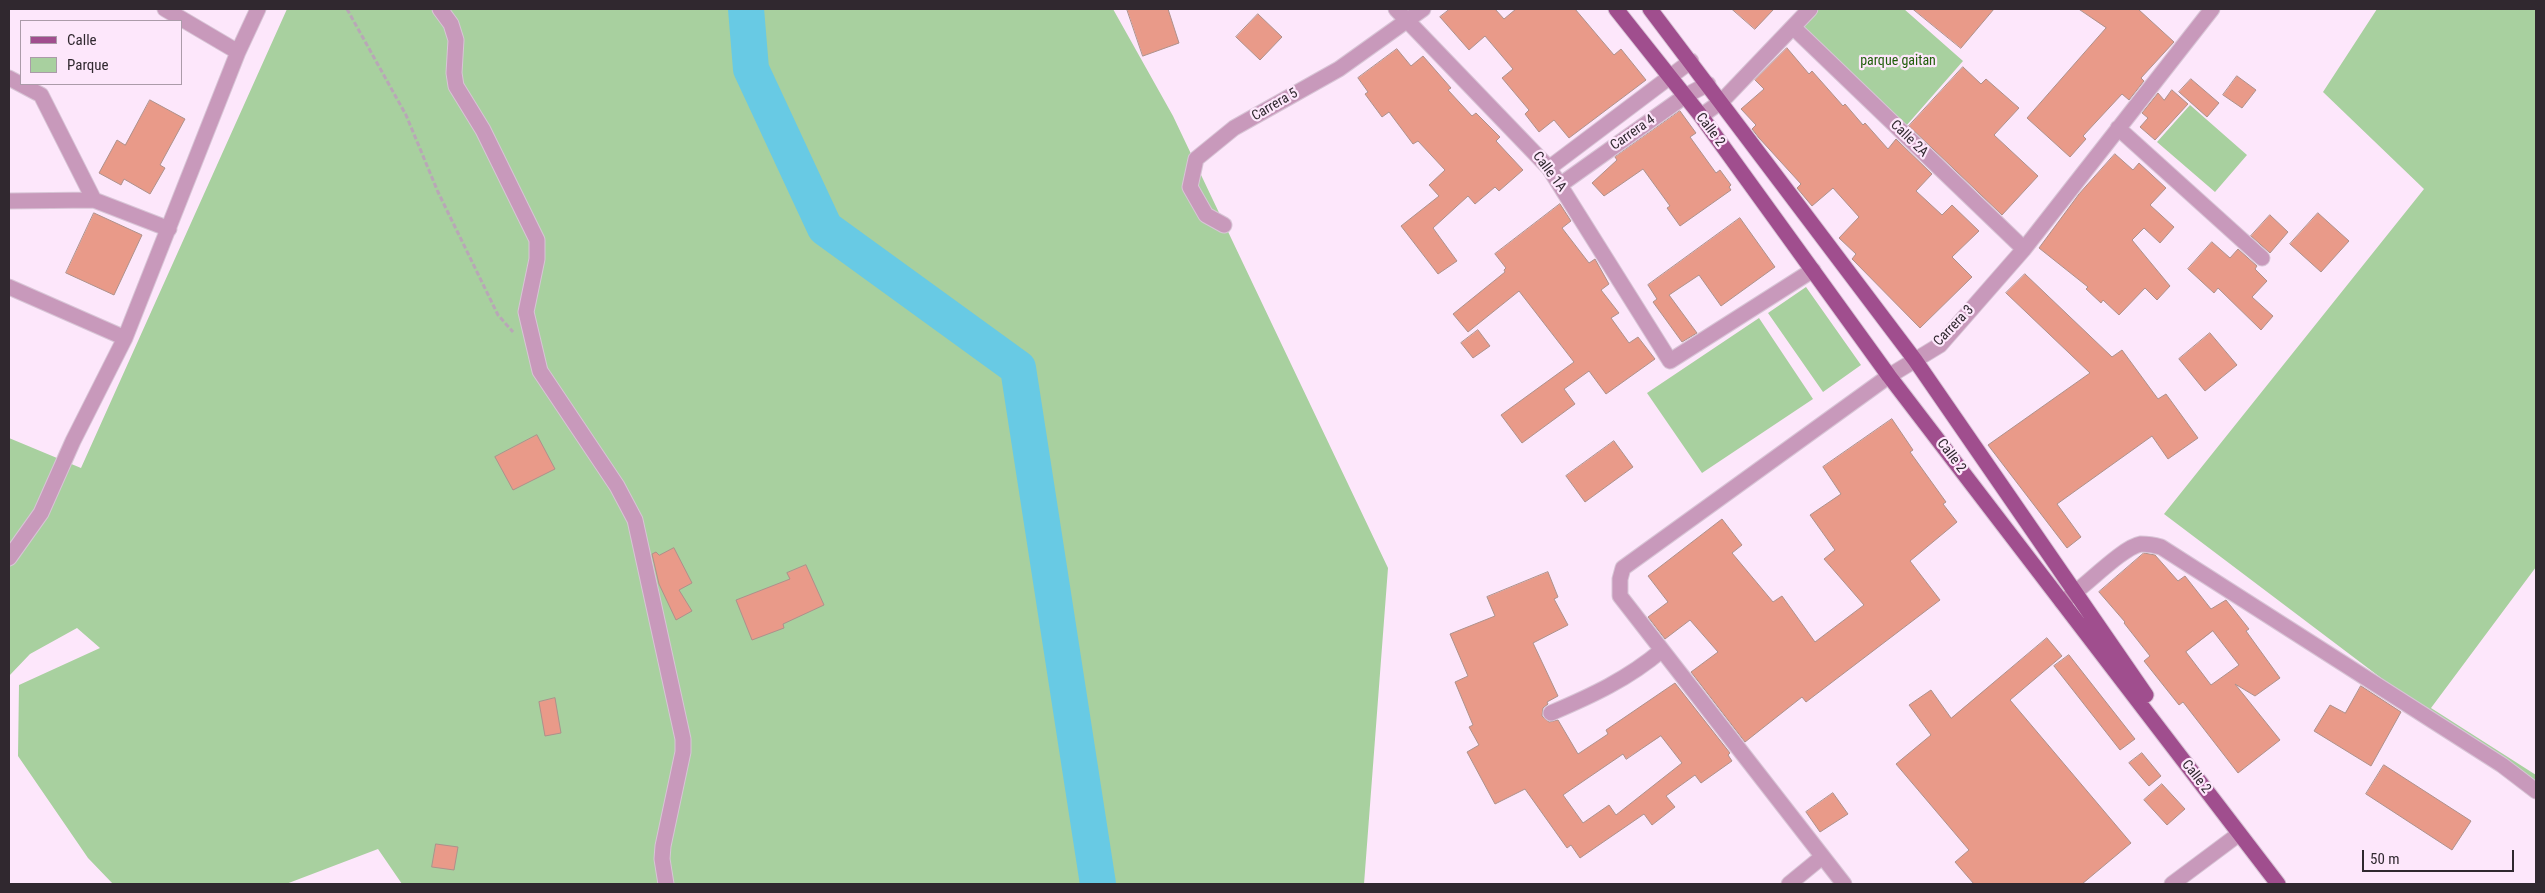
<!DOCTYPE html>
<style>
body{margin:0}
#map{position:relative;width:2545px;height:893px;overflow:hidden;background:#fde7fb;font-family:"Roboto Condensed",sans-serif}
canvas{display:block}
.frame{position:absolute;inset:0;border:10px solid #30282f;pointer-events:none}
.legend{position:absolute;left:20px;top:20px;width:162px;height:65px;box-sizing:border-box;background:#fde7fb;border:1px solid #ab9ba9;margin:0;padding:6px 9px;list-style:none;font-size:15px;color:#30282f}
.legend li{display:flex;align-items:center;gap:10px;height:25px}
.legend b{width:25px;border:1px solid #ab9ba9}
.scale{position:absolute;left:2362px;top:850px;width:152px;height:22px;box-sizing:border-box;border:2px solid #30282f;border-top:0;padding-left:6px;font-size:15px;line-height:18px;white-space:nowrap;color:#30282f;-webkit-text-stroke:4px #fde7fb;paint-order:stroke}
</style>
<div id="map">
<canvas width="2545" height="893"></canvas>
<div class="frame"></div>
<ul class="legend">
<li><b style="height:6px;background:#a04e8e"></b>Calle</li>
<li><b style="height:14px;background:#a8d09f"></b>Parque</li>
</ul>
<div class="scale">50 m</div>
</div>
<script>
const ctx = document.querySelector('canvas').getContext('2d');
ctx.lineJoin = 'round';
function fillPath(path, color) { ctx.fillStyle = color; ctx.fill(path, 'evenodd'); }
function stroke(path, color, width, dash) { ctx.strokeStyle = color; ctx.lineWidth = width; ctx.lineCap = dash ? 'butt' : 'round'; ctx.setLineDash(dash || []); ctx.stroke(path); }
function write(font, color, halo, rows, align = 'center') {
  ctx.font = font + ' "Roboto Condensed",sans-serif'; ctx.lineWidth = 4.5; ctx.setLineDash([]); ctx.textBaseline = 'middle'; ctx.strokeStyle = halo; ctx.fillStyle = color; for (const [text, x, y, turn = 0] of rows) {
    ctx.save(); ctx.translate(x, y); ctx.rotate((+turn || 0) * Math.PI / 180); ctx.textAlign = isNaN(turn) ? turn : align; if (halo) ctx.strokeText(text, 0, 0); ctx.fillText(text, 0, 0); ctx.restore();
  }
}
const green = new Path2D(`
 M287 9H1113L1173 116 1388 568 1364 884H402L378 849 286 884H113L88 858 18 756 19 685 100 648 77 628 30 654 9 676V438L81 468Z
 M1818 9H1904L1963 61 1906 126 1798 31Z
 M2377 9H2536V567L2431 708 2536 775V795L2164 514 2424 189 2323 92Z
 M2190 105 2247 155 2215 192 2157 142Z
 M1806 287 1861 365 1823 392 1768 313Z
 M1759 318 1813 399 1702 473 1647 393Z`);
const river = new Path2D(`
 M746 9 751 69 825 228 1018 368 1098 884`);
const building = new Path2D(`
 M1127 9H1168L1179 43 1143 56Z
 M1450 9H1495L1504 19 1516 9H1575L1614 55 1621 49 1646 80 1569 138 1554 120 1539 132 1525 114 1529 110 1502 78 1513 69 1485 36 1469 50 1440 17Z
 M1732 9H1774L1755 29Z
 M1913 9H1994L1961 48Z
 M2079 9H2138L2174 42 2141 78 2144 81 2129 100 2122 94 2083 136 2086 139 2070 157 2027 118 2106 28Z
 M1258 14 1282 37 1260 60 1236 37Z
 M1787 48 1809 74 1812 71 1843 106 1845 104 1863 125 1865 123 1888 149 1896 139 1932 174 1916 191 1942 215 1952 205 1979 231 1952 257 1972 277 1920 328 1852 259 1856 254 1839 238 1859 217 1833 188 1812 206 1797 188 1801 184 1759 138 1752 129 1756 125 1741 109 1764 89 1755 80Z
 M1397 49 1411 66 1423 56 1451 88 1448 90 1472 116 1476 113 1500 137 1496 141 1523 170 1499 191 1495 187 1475 204 1468 196 1433 228 1457 261 1438 274 1401 226 1439 196 1429 185 1445 170 1418 141 1413 144 1389 112 1382 117 1365 94 1368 92 1358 78Z
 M1963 67 1981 84 1986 79 2019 108 1994 135 2038 176 2002 215 1909 126Z
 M2237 76 2256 90 2242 108 2223 95Z
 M2191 79 2219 103 2207 117 2179 92Z
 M2172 90 2188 104 2155 140 2140 127 2148 118 2142 113 2158 93 2164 100Z
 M150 100 185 119 160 165 165 168 150 194 124 179 121 185 99 173 117 140 125 145Z
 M1680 111 1696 133 1690 137 1716 173 1720 170 1731 185 1729 187 1731 190 1680 226 1667 208 1670 206 1643 169 1604 196 1592 183 1617 160 1615 157Z
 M2115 154 2133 170 2139 163 2166 188 2150 205 2174 227 2160 243 2144 228 2132 240 2170 286 2157 300 2145 288 2119 315 2103 300 2101 303 2086 289 2088 287 2039 248 2079 194Z
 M1560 204 1571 221 1562 228 1589 263 1595 259 1609 284 1601 290 1619 313 1611 318 1629 343 1638 337 1655 359 1606 394 1589 371 1564 389 1575 404 1522 443 1501 415 1574 362 1519 291 1468 332 1453 314 1505 272 1504 270 1506 268 1495 254Z
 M94 213 142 235 114 295 66 273Z
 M2318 213 2349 241 2321 272 2290 244Z
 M2270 215 2288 232 2270 253 2251 236Z
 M1740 218 1775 267 1721 306 1699 275 1669 295 1697 333 1682 342 1653 302 1657 299 1648 285Z
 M2212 242 2230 258 2238 249 2257 266 2255 269 2267 281 2252 297 2273 316 2261 330 2218 288 2214 293 2188 269Z
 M2025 274 2112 357 2122 350 2158 399 2166 394 2198 438 2168 459 2152 436 2057 504 2081 537 2067 548 1988 445 2090 373 2006 293Z
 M1478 330 1490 346 1473 358 1461 343Z
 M2210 333 2237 365 2205 391 2179 359Z
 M1892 419 1913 450 1910 452 1946 502 1943 504 1957 522 1910 561 1940 600 1806 702 1802 697 1745 742 1691 672 1718 652 1690 620 1665 639 1648 617 1668 602 1648 576 1722 519 1742 545 1732 553 1773 602 1782 596 1815 642 1864 605 1824 559 1835 550 1810 515 1841 494 1823 467Z
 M537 435 555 469 513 490 495 457Z
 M1614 441 1633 467 1585 502 1566 476Z
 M674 548 692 583 679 590 692 611 676 620 659 584 652 554 656 552 659 555Z
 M2144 553 2155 555 2178 581 2185 576 2211 609 2226 600 2249 629 2246 631 2280 678 2255 696 2235 684 2280 740 2238 773 2183 702 2179 705 2144 661 2150 656 2124 623 2125 622 2099 592ZM2213 631 2239 665 2211 685 2186 652Z
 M806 565 824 605 783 624 784 628 752 640 736 600 790 579 787 573Z
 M1548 572 1558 597 1554 599 1568 625 1533 643 1558 696 1547 702 1548 704 1543 708 1542 716 1549 722 1558 720 1578 754 1608 734 1606 730 1675 683 1730 753 1728 755 1732 761 1701 783 1695 775 1666 796 1675 807 1652 825 1644 814 1580 858 1571 845 1567 848 1525 789 1495 804 1467 752 1479 745 1469 727 1473 725 1455 682 1468 676 1450 634 1495 616 1487 597ZM1661 736 1682 763 1616 815 1609 805 1583 823 1563 795 1623 754 1626 759Z
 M2047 638 2062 656 2010 700 2131 843 2082 884H1974L1955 862 1969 850 1896 764 1931 735 1909 705 1931 690 1951 718Z
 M2069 655 2135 739 2120 750 2054 666Z
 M2361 686 2401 712 2371 766 2314 731 2330 705 2345 713Z
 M555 698 561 733 545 736 539 702Z
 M2142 753 2161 776 2149 786 2129 763Z
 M2384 765 2471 821 2452 850 2366 794Z
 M2162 784 2185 809 2167 825 2144 800Z
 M1833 793 1848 814 1820 832 1806 812Z
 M436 844 458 847 454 870 432 867Z`);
const path = new Path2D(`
 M347 9 406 115 438 192 498 315 513 332`);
const minor = new Path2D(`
 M165 9 238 52
 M440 9 451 24 456 40 454 73 456 86 483 130 537 240V259L526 312 540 371 617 486 635 520 683 739V752L663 846 662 859 666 884
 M1396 9 1549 168 1670 361 1813 270
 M1794 28 2024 249
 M9 78 41 95 94 200
 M1701 116 1722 101 1810 9
 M2118 128 2262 258
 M1549 168 1691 61
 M1560 185 1685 96 1708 84
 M9 201 94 200 169 229
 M1224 225 1206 215 1190 187 1196 159 1234 128 1339 69 1423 9
 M9 287 125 338
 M9 558 41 513 73 441 125 338 238 52 258 9
 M2062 602C2082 590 2122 547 2141 544 2148 544 2154 545 2161 547L2502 765 2536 791
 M1551 713C1591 696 1628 679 1662 650
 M1789 884 1822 857
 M1844 884 1620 596V579L1623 568 1889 376 1940 345 2024 249 2212 9
 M2172 884 2239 834`);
const major = new Path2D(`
 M1616 9 1701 116 1889 376 2278 884
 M1650 9 1915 360 2146 695`);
const parkNames = [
 ["parque gaitan",1898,61]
];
const streetNames = [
 ["Carrera 5",1275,105,-30],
 ["Calle 2",1710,130,53],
 ["Carrera 4",1633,133,-35],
 ["Calle 2A",1909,139,44],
 ["Calle 1A",1549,172,53],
 ["Carrera 3",1954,326,-46],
 ["Calle 2",1951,456,53],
 ["Calle 2",2196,777,52]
];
fillPath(green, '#a8d09f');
stroke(river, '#68cae4', 36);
fillPath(building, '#e99a89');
stroke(building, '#ad918b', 1);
stroke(minor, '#d8c5d6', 17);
stroke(major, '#d8c5d6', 17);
stroke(path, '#b9a7b7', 3, [5, 2.5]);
stroke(minor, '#c899bb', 15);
stroke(major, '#a04e8e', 15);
write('14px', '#205e0b', '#fde7fb', parkNames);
write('14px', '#30282f', '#fde7fb', streetNames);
</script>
